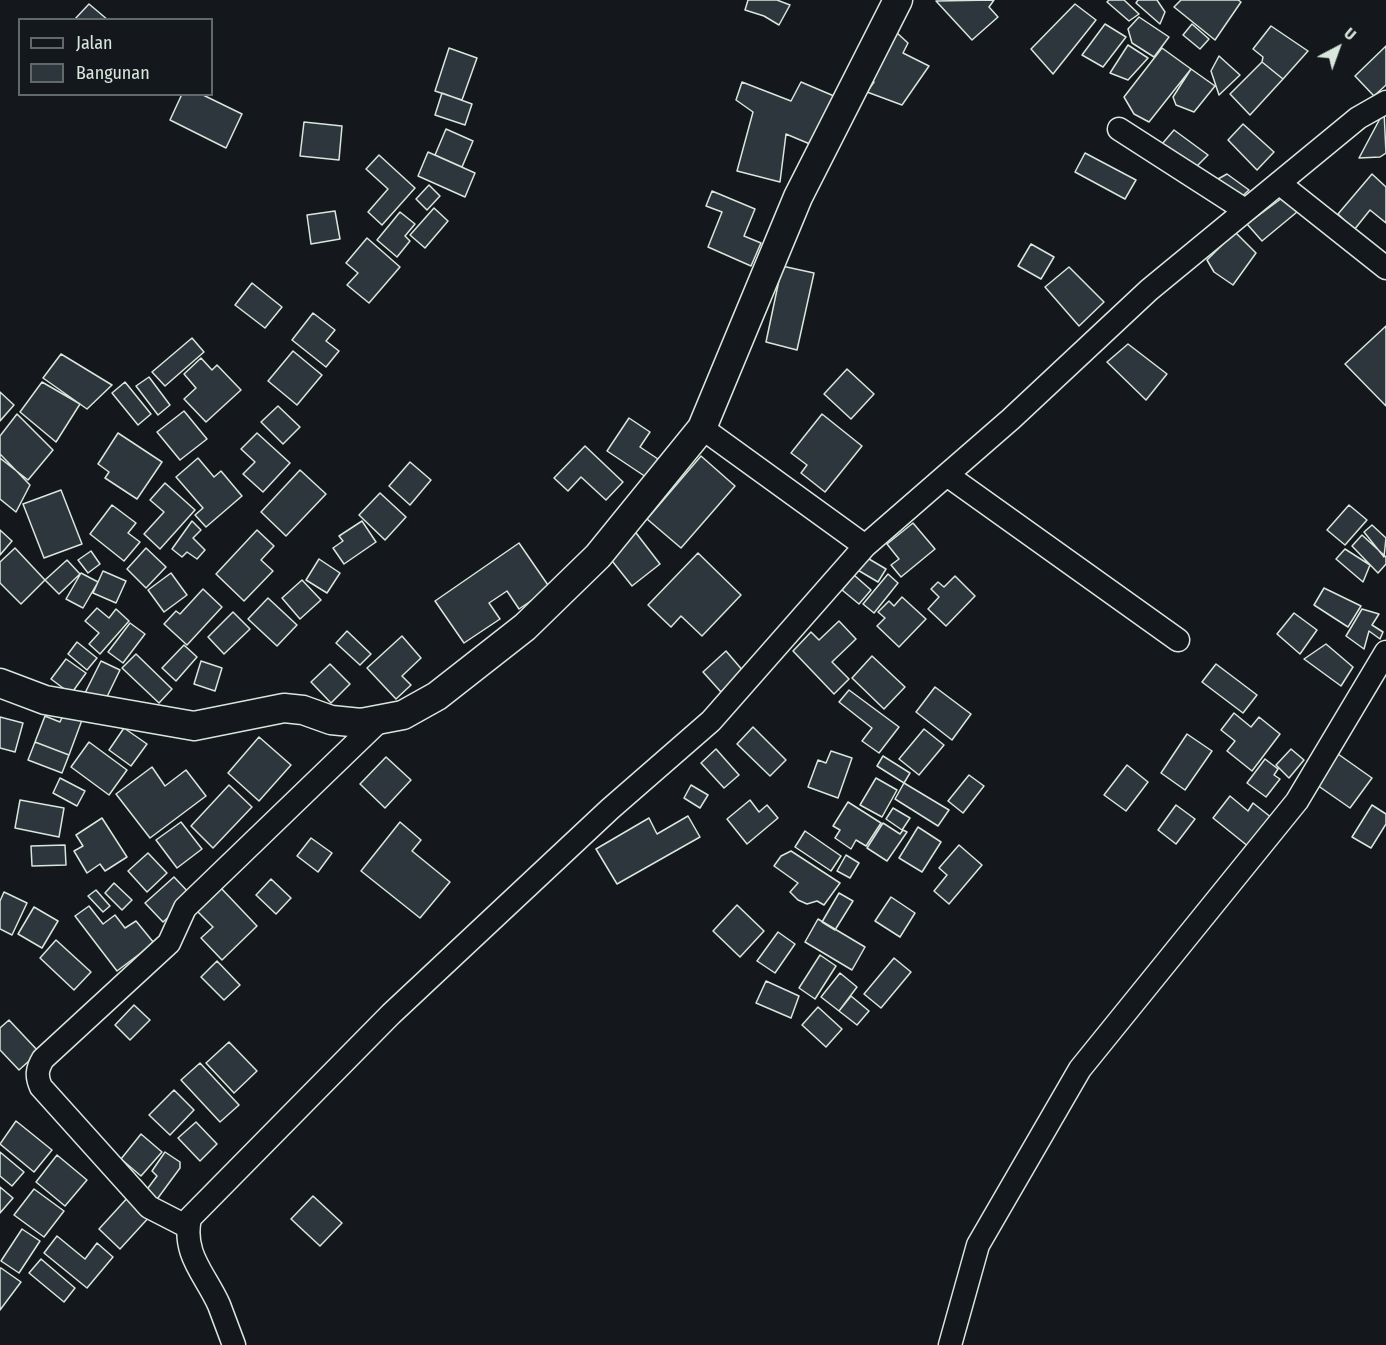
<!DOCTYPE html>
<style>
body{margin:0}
#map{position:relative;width:1386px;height:1345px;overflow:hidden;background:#14181c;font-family:"Fira Sans Condensed",sans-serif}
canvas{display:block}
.legend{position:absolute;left:18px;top:18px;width:195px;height:78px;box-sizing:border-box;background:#14181c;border:2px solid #626a69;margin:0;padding:8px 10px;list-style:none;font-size:18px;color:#d8e6dc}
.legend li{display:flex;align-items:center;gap:12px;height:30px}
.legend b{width:30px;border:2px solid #626a69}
.north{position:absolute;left:1308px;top:18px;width:60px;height:60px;-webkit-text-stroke:4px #14181c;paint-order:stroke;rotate:41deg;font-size:16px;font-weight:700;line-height:24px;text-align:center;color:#d8e6dc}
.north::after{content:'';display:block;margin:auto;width:21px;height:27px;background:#d8e6dc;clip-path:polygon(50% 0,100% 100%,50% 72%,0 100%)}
</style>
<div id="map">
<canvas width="1386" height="1345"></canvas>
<ul class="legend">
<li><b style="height:8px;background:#14181c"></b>Jalan</li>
<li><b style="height:16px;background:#2c363c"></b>Bangunan</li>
</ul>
<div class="north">U</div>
</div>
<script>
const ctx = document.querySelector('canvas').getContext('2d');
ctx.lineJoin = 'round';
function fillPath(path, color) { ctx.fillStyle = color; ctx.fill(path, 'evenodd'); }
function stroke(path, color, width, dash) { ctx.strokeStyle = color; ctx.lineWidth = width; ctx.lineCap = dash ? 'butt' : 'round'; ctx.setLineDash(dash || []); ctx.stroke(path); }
const building = new Path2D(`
 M748 0H777L790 5 779 25 764 16 745 10Z
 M994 0 989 7 998 17 972 40 936 1Z
 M1109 0H1124L1139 14 1129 21 1107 2Z
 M1138 0H1157L1165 12 1160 24 1136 3Z
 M1181 0H1238L1241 2 1215 40 1174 7Z
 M89 4 108 20H74Z
 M1075 4 1096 20 1053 74 1031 49Z
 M1139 17 1169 37 1154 57 1132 43 1128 29Z
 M1105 24 1126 37 1103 67 1082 55Z
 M1192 24 1209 39 1200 49 1183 35Z
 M1271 26 1308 51 1283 79 1262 62 1263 57 1253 49Z
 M896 32 908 43 903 53 929 66 902 105 867 92 874 82 868 80Z
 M1128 45 1148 58 1128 80 1110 73Z
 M1386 46V85L1374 96 1355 76Z
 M449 48 477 58 462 100 435 91Z
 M1162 48 1191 69 1149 122 1134 114 1124 97Z
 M1219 56 1240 75 1219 95 1211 71Z
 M1262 62 1283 79 1250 115 1230 94Z
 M1191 69 1215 86 1194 112 1176 105 1173 97Z
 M742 82 791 101 801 82 834 96 817 147 786 134 780 182 737 171 753 112 736 100Z
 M442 93 472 104 465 125 435 115Z
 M182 94H201L242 114 226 148 170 120Z
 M1384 111 1386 153 1380 157 1359 158Z
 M304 122 342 126 339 160 300 156Z
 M1243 124 1274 152 1257 170 1228 140Z
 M446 129 473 141 462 167 435 155Z
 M1174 130 1208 155 1192 171 1162 144Z
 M428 152 475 173 465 197 418 176Z
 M1085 153 1136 180 1125 199 1075 172Z
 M379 155 415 188 382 225 368 212 388 189 366 169Z
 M1227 174 1249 190 1237 201 1217 186 1218 179Z
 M1372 174 1386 187V223L1370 210 1354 230 1338 214Z
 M429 185 440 196 427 210 416 199Z
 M712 191 755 209 744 236 761 243 751 266 708 247 722 212 706 206Z
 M1282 198 1297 212 1262 241 1247 224Z
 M434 208 448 221 425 248 410 235Z
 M335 211 340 239 311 244 307 215Z
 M400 212 415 224 405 236 410 241 397 257 377 240Z
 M1235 232 1256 253 1233 285 1214 272 1207 260Z
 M367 238 400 267 369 303 347 285 358 273 346 263Z
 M1031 244 1054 257 1041 279 1018 266Z
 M782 266 814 273 797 350 766 342Z
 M1069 267 1104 302 1079 326 1045 287Z
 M252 283 282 307 265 328 235 305Z
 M313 313 335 330 326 341 339 351 326 367 292 340Z
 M1386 326V406L1345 364Z
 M192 338 204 352 165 386 152 372Z
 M1128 344 1167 374 1146 400 1107 362Z
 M293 351 322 375 297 405 268 381Z
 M61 354 112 385 87 409 43 378Z
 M201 358 212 370 217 365 241 390 206 422 184 399 196 388 184 374Z
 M847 369 874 394 851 419 824 394Z
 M149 377 170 405 158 415 136 386Z
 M42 382 80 404 56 442 20 412Z
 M125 382 151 414 138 425 112 393Z
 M0 392 14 405 0 421Z
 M278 406 300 427 283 444 261 422Z
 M184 411 207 439 180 460 157 432Z
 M17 414 53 450 28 480 0 458V436Z
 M822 414 862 446 825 492 801 473 807 465 791 453Z
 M629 418 650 432 640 447 658 459 646 477 607 451Z
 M118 433 162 462 137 499 105 478 109 472 98 464Z
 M257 433 290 463 263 492 243 474 255 462 241 449Z
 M585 446 623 482 606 500 581 477 568 491 554 478Z
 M0 454 30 485 16 512 0 499Z
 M701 456 735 486 681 548 647 519Z
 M198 458 214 477 221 471 242 496 206 527 195 515 203 508 176 477Z
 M410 462 431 480 410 505 389 486Z
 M300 470 326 494 286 536 261 512Z
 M165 483 195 510 160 549 144 534 164 512 150 500Z
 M61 490 82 544 44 558 23 504Z
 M380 493 406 517 385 540 359 515Z
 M112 505 136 523 128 533 140 542 124 561 90 534Z
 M1349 505 1367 520 1345 545 1327 530Z
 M192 521 201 530 193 538 205 550 197 559 187 552 182 557 172 549Z
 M362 521 376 542 344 564 333 548 343 541 339 536Z
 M913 523 935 549 901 577 891 565 899 559 887 544Z
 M1372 525 1386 538 1384 557 1364 532Z
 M633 529 660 564 632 586 605 552Z
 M0 530 12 541 0 555Z
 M257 530 274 546 261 560 273 571 244 601 216 574Z
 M1362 535 1386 557V564L1378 573 1352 546Z
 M519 543 550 588 519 609 507 591 489 603 500 619 464 643 435 601Z
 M15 548 45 580 21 604 0 583V562Z
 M146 548 166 567 146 588 127 569Z
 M1345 549 1370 565 1363 582 1336 559Z
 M91 551 100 564 88 573 78 560Z
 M698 553 741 595 702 636 681 616 671 627 648 605Z
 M864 556 886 569 878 582 856 569Z
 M319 559 340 573 327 593 306 580Z
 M67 560 80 574 59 594 45 580Z
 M103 571 126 581 116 603 93 593Z
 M81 573 98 582 83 608 66 599Z
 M171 573 187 595 164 612 148 590Z
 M888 574 898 583 874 613 863 604Z
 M854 575 871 590 859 604 842 590Z
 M955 576 975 596 946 626 928 609 939 597 931 589 938 582 944 587Z
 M302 580 321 600 300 619 282 598Z
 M1324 588 1361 606 1348 627 1314 605Z
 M203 589 222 607 187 645 164 624 176 611 180 614Z
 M902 597 926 619 899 647 877 626 885 618 878 612 889 601 894 606Z
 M268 598 297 625 277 646 248 619Z
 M97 608 109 618 116 609 129 621 100 654 89 644 99 633 85 621Z
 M1362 609 1379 614 1372 625 1383 632 1380 639 1369 631 1364 649 1346 636Z
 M233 612 250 629 224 654 208 637Z
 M1294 613 1317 630 1300 654 1277 634Z
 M839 621 856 639 832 662 849 679 834 694 793 651 811 632 819 640Z
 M130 623 145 634 123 663 108 652Z
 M347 631 371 654 360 665 336 643Z
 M402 636 421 658 402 676 411 685 396 699 367 668Z
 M77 642 97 658 87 670 68 654Z
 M1326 644 1353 667 1341 686 1304 659Z
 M184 645 197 657 176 681 162 668Z
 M726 651 744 672 721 692 703 672Z
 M136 654 172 689 159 703 122 668Z
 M872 656 905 687 884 709 852 678Z
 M66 659 86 673 71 694 51 679Z
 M101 661 120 670 102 707 83 697Z
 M201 661 222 668 215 691 194 684Z
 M330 664 350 684 331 703 311 682Z
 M1216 664 1257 695 1243 713 1202 682Z
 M935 687 971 714 952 740 916 712Z
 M849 690 899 727 879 753 862 741 872 728 839 702Z
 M64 713 82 720 69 755 35 742 45 716 60 722Z
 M1234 713 1251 727 1259 717 1280 734 1252 771 1227 751 1235 741 1221 730Z
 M0 717 23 723 15 752 0 748Z
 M753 727 786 760 770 776 737 744Z
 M124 728 147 744 131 766 109 750Z
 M924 729 944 745 919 775 899 759Z
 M1187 734 1212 751 1185 790 1161 773Z
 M259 737 291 765 259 801 228 773Z
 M35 742 69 755 62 773 28 760Z
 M89 742 127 770 109 795 71 767Z
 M716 749 739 775 724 788 701 763Z
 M1291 749 1304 760 1289 778 1276 765Z
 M831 751 852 758 838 798 808 787 818 760 826 763Z
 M1338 754 1372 778 1350 808 1317 785Z
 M883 756 910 773 904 783 877 766Z
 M386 757 411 780 385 808 360 784Z
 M1265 759 1278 769 1274 775 1280 779 1266 797 1247 783Z
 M1127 765 1148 782 1126 811 1104 795Z
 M152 767 165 786 186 770 206 796 150 838 116 794Z
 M969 775 984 786 963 813 948 801Z
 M60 778 85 791 77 806 53 793Z
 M876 778 897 790 882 817 860 805Z
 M904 783 949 810 938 826 895 799Z
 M229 785 252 807 213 848 191 826Z
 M691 785 708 795 700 808 684 798Z
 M1230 796 1248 811 1253 803 1272 818 1249 847 1213 818Z
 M20 800 64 808 59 837 15 828Z
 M750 800 759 812 767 805 778 818 747 844 727 819Z
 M848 802 881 823 866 846 856 840 851 849 835 838 840 830 833 826Z
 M1176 805 1195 819 1176 844 1158 830Z
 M1372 805 1386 814V824L1371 848 1352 837Z
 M893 808 910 818 902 830 886 819Z
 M688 816 700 837 617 884 596 849 649 818 657 834Z
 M102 818 127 857 105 871 100 864 87 873 74 851 83 846 76 835Z
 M181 822 202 849 177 868 156 840Z
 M400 822 421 840 412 851 450 882 420 918 361 871Z
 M883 823 900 834 903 830 907 832 887 861 867 848Z
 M918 827 941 842 922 872 899 858Z
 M805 831 841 856 831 871 795 847Z
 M311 838 332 853 318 872 297 856Z
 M65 845 66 865 32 866 31 846Z
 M959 845 982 865 949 904 934 891 947 875 939 868Z
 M791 851 840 883 824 905 817 901 807 904 798 900 790 892 798 883 774 866 781 856Z
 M148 853 167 873 147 892 128 871Z
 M846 855 859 863 850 878 837 871Z
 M174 877 192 896 163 922 145 903Z
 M271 879 291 898 276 914 256 895Z
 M114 883 132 900 122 910 105 893Z
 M219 886 257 926 222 960 201 938 213 927 195 909Z
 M96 890 110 906 103 912 88 896Z
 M4 892 27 903 12 935 0 929V901Z
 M839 893 853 901 835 930 822 922Z
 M891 897 915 913 900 937 875 921Z
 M737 905 764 931 740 957 713 931Z
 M89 906 103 924 115 915 125 928 136 921 154 943 117 971 75 916Z
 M34 907 58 921 42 948 18 934Z
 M818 919 865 947 852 970 805 942Z
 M778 932 795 944 775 973 757 961Z
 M56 940 91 972 74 990 40 958Z
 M820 955 836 966 815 999 799 988Z
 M894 958 911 972 881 1008 864 994Z
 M217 961 240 985 224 1000 201 977Z
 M840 973 857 987 839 1011 821 997Z
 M766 981 799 996 791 1018 756 1003Z
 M851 996 869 1011 857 1025 839 1011Z
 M134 1005 150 1020 130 1040 115 1025Z
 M818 1007 842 1029 826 1047 802 1025Z
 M9 1020 39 1052 19 1070 0 1050V1028Z
 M229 1042 257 1071 234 1093 206 1063Z
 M200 1063 239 1105 220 1122 181 1080Z
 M174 1090 194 1110 170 1135 149 1115Z
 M16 1121 52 1150 34 1172 0 1144Z
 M196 1122 217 1144 200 1161 178 1138Z
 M141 1134 162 1152 141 1176 121 1159Z
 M0 1152 24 1172 12 1186 0 1176Z
 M165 1152 180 1162V1168L155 1202 145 1192 157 1176 152 1171Z
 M57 1155 87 1180 65 1206 36 1182Z
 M0 1187 13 1198 0 1213Z
 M34 1189 64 1211 44 1237 14 1215Z
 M130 1195 152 1214 120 1249 99 1229Z
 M313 1196 342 1223 320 1246 291 1219Z
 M22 1229 40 1241 19 1273 1 1261Z
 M57 1236 85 1259 97 1243 113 1257 87 1288 44 1253Z
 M41 1259 75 1288 64 1302 29 1273Z
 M1 1268 21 1282 0 1310V1268Z`);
const minor = new Path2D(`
 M1119 129 1245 210
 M1279 183 1386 268
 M702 428 865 546 1011 419 1149 290 1358 118 1386 102
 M947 475 1178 640
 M188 1227 149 1207 41 1087C36 1076 37 1069 43 1059L169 943 185 908 380 720
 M234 1345C229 1332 224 1318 219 1305 205 1274 182 1254 190 1218L391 1014 610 809 711 721 865 546
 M950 1345 978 1245 1080 1069 1297 801 1386 652`);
const tertiary = new Path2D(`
 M0 683 45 700 194 726 284 708 303 710 331 720 361 723 403 715 437 696 525 627 598 556 702 428 798 197 898 0`);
fillPath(building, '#2c363c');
stroke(building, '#d8e6dc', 1.5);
stroke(minor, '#d8e6dc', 25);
stroke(tertiary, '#d8e6dc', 31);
stroke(minor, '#14181c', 22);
stroke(tertiary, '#14181c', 28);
</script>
